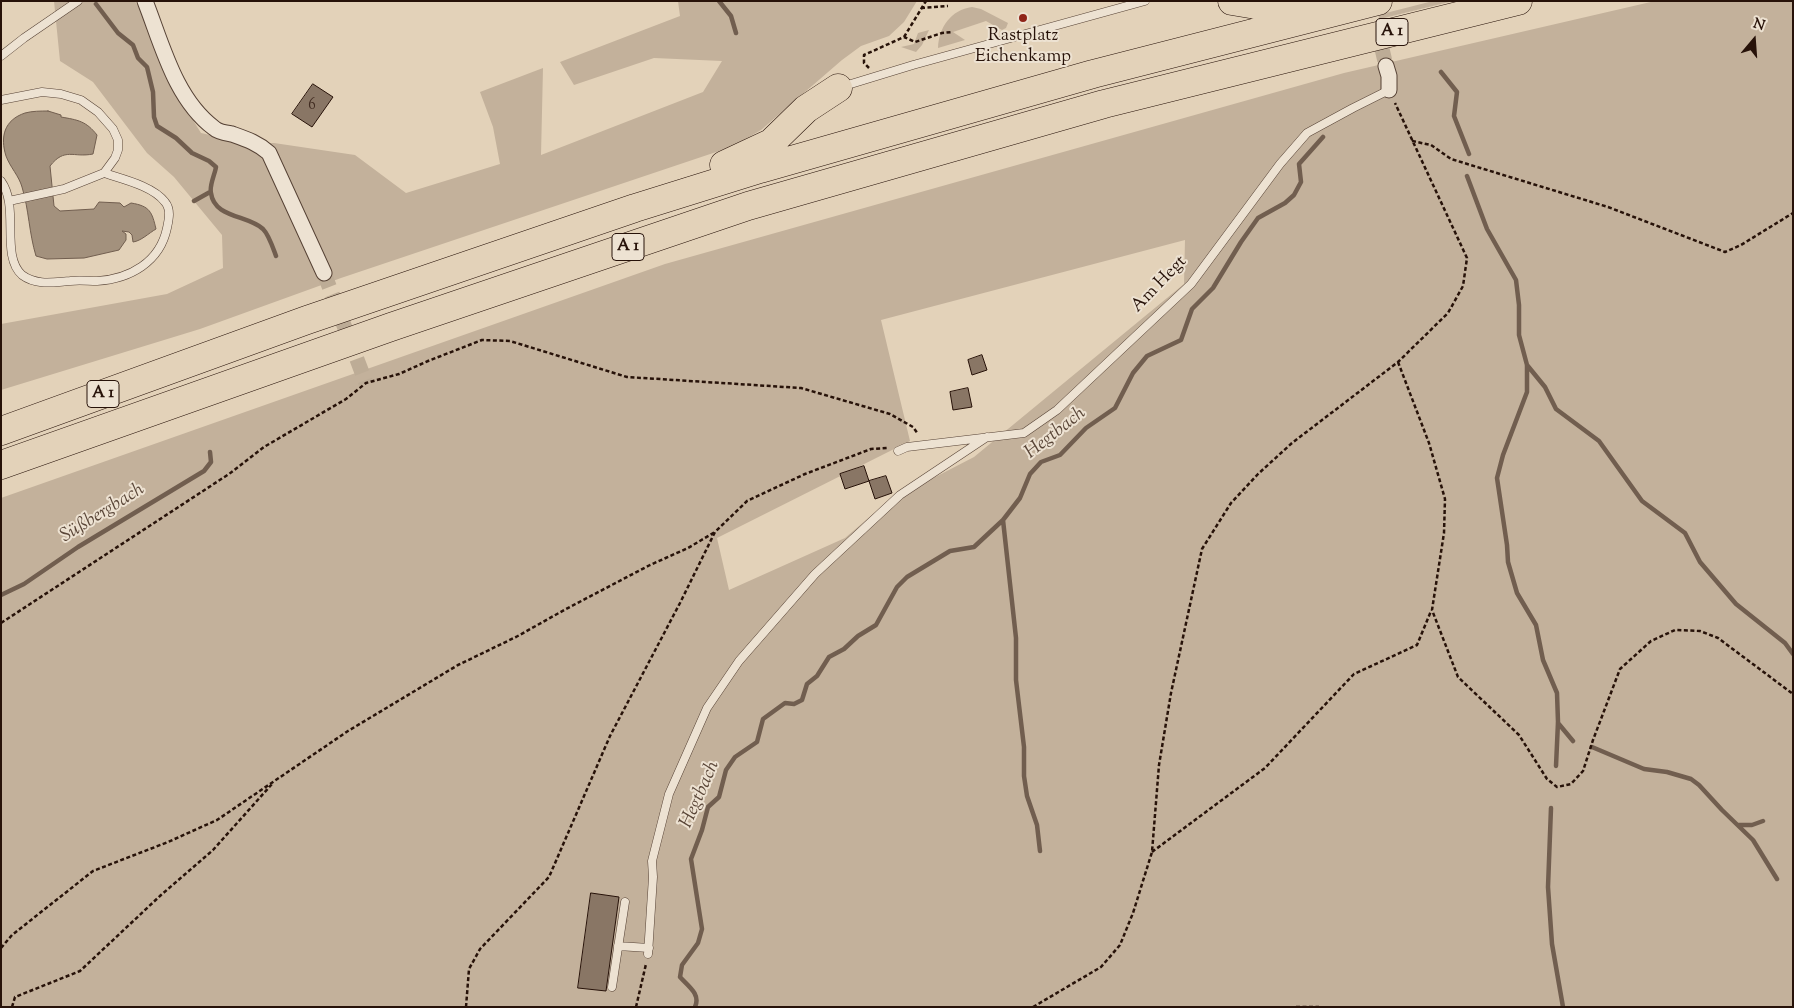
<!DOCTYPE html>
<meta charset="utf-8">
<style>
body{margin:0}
#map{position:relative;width:1794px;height:1008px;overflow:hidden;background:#e3d2b9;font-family:"Sorts Mill Goudy",serif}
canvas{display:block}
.frame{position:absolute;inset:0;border:2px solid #271209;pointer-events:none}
.north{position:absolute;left:1729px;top:15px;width:50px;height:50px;-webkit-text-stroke:4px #ede2d2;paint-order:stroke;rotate:18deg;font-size:14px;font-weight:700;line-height:20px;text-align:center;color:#271209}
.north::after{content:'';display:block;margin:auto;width:18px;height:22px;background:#271209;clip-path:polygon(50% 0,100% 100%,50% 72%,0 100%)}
</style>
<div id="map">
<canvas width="1794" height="1008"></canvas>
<div class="frame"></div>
<div class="north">N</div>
</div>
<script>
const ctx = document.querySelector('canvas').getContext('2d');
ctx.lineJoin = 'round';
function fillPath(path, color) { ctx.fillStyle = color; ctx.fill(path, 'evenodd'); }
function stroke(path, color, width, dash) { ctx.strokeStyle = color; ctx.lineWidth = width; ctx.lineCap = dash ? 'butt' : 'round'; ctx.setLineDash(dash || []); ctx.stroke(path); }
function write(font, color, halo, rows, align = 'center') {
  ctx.font = font + ' "Sorts Mill Goudy",serif'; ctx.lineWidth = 4; ctx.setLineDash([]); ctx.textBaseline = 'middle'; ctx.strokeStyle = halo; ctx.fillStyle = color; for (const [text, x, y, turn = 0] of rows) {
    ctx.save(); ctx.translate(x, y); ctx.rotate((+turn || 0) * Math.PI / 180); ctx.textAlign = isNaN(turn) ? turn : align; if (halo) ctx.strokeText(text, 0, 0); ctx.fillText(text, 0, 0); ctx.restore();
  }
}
const green = new Path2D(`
 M54 1H135L144 17 183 104 201 133 246 143H274L355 155 406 193 500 164 493 127 480 92 543 68 541 155 703 92 722 61 654 58 574 85 560 62 680 16 678 1H917L904 22 889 36 861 46 842 60 761 130 734 146 341 278 200 329 1 390V324L167 294 223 268 222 235 174 177 147 153 93 82 60 61Z
 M1433 1H1453L1380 19 1378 15Z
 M1655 1H1793V1007H1V498L665 264 1344 73ZM1185 240 1184 284 974 457 887 502 845 538 729 590 717 538 910 441 881 320Z
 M972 7 981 9 1008 23 1006 28 1002 30 986 21 953 32 965 40 938 48C939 27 951 10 972 7Z
 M929 30 922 45 916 52 901 47 914 44 918 33Z`);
const water = new Path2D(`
 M48 111 61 115V117C78 120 86 121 97 135L93 154C73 158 65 147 50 166L54 206 60 211 94 209 99 202 120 203 124 207 131 203C150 206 152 212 156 229 149 233 141 241 133 242L132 235 129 232 122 231 126 234V240L119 250 84 258 47 259 36 256C29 233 29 210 22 187 19 176 10 167 6 156 0 137 4 120 25 113 32 111 41 111 48 111Z`);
const stream = new Path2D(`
 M719 1 731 16 736 33
 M96 4 118 33 133 45 138 58 147 67 153 92 154 117 157 126 176 138 192 153 209 161 216 167C215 174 209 186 211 193 214 218 248 215 263 229 269 235 273 248 276 256
 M1441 72 1457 92 1454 116 1469 154
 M1467 176 1487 229 1516 280 1519 305V335L1527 365V392L1503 455 1497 478 1507 545 1508 562 1517 593 1536 625 1543 660 1557 693 1558 722 1556 766
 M194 201 210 192
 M1527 365 1545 387 1556 409 1599 441 1642 501 1685 533 1700 562 1736 604 1785 643 1793 654
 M1003 520 1016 638V680L1024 747V776L1027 796 1037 825 1040 851
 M1 595 24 584 78 547 204 471 211 462 210 452
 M1558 723 1573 741
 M1592 747 1644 769 1667 772 1691 779 1699 785 1722 810 1753 840 1777 879
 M1551 808 1548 887 1552 944 1563 1007
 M1738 825H1752L1763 821
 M695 1007C701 994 688 986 680 977L682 965 698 943 702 929 691 859 702 830 708 807 719 797 726 770 735 757 757 742 763 719 785 703 794 704 802 700 807 684 817 676 829 657 844 649 858 636 876 625 897 587 907 577 950 551 974 547 1003 520 1020 498 1030 474 1041 462 1060 455 1086 428 1115 408 1133 373 1147 356 1181 340 1192 309 1213 288 1241 242 1258 218 1285 203 1294 195 1301 182 1299 164 1323 137`);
const building = new Path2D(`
 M313 84 333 97 312 127 292 114Z
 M982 355 987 370 972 375 968 360Z
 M968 388 972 407 953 410 950 392Z
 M864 466 869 481 845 489 840 474Z
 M886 476 892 493 875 499 869 481Z
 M591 893 619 897 606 991 578 988Z`);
const streetTunnel = new Path2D(`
 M1371 1 1386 66
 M324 273 366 383`);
const path = new Path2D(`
 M921 8 948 6
 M904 37 926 1
 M869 68 864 63V55L904 37 915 42 942 33 953 32
 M1412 141 1431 145 1451 159 1608 207 1725 252 1741 245 1793 213
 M1398 362 1429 443 1445 499 1444 533 1432 610 1458 677 1519 735 1547 779 1557 787 1571 784 1583 771 1593 740 1620 669 1651 641 1675 630 1700 631 1718 638 1793 694
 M1 623 229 474 264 447 346 399 366 383 399 374 428 361 482 340 510 341 627 377 801 388 890 414 913 427 918 434
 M1152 852 1265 768 1354 674 1417 645 1431 611
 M1 948 12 935 93 871 168 842 217 820 348 731 458 665 516 637 566 609 650 565 688 548 715 532
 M12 1007 15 997 80 971 161 895 213 850 272 784
 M466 1007 469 969 480 949 549 877 610 736 680 603 715 532 747 501 805 474 871 449 888 448
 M636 1007 646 964
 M1033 1007 1101 967 1120 945 1133 913 1152 852 1159 765 1171 693 1202 549 1231 503 1258 474 1292 443 1398 362 1448 313 1463 286 1467 258 1395 103
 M1296 1007H1319`);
const lane = new Path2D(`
 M1 56 24 38 78 1
 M841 87 913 65 1145 1
 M1 100 42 92 61 94 81 100 98 112 113 129 118 140V150L115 158 104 173C122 179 153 186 165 202 171 209 169 219 167 228 160 262 130 279 97 281 88 281 79 280 70 281 54 282 37 286 22 275 0 255 20 207 1 181
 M9 201 64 189 104 173
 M898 451 907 447 1024 433 1057 410 1191 284 1280 164 1307 133 1353 108 1389 90
 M618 946 649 948
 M648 954 653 877 652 861 669 794 707 708 739 661 815 574 900 495 987 437
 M612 987 625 902`);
const street = new Path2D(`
 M145 1C162 44 175 99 214 128 218 132 226 133 232 134 246 139 258 143 269 153L324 273
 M1386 66 1389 76V90`);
const highway = new Path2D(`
 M1232 1 1280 9 1311 8
 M724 165 771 143 806 109 838 88
 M1 431 307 320 635 208 760 169 1093 74 1378 1
 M1 465 391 327 748 206 1104 104 1518 1`);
const markers = [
 [1023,18,5,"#8f2418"]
];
const numberNames = [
 ["6",312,106]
];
const shields = [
 [1392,32,32],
 [628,247,32],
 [103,394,32]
];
const shieldNames = [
 ["A 1",1392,32],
 ["A 1",628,247],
 ["A 1",103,394]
];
const poiNames = [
 ["Rastplatz",1023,37],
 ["Eichenkamp",1023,58]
];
const streetNames = [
 ["Am Hegt",1160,285,-46]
];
const waterNames = [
 ["Hegtbach",1056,434,-38],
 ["Süßbergbach",103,514,-32],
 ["Hegtbach",701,795,-66]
];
fillPath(green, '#c3b19b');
fillPath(water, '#a3917d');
stroke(water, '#715e4f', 1);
stroke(stream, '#715e4f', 4.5);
fillPath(building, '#897665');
stroke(building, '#271209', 1);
stroke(streetTunnel, '#bdac96', 15, [15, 8]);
stroke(lane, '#564235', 9);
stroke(street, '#564235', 17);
stroke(highway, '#271209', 29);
stroke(path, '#271209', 2.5, [4, 2.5]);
stroke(lane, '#ede2d2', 8);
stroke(street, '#ede2d2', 15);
stroke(highway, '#e3d2b9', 28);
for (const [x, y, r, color] of markers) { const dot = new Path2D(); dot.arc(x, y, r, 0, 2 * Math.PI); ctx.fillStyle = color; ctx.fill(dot); stroke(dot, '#ede2d2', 2); }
write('15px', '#402b20', null, numberNames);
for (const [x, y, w] of shields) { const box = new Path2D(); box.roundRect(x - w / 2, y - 13.5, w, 27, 4); ctx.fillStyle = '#ede2d2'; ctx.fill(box); stroke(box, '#271209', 1); }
write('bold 16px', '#271209', null, shieldNames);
write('18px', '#271209', '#ede2d2', poiNames);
write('18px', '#271209', '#ede2d2', streetNames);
write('italic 19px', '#594537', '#ede2d2', waterNames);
</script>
